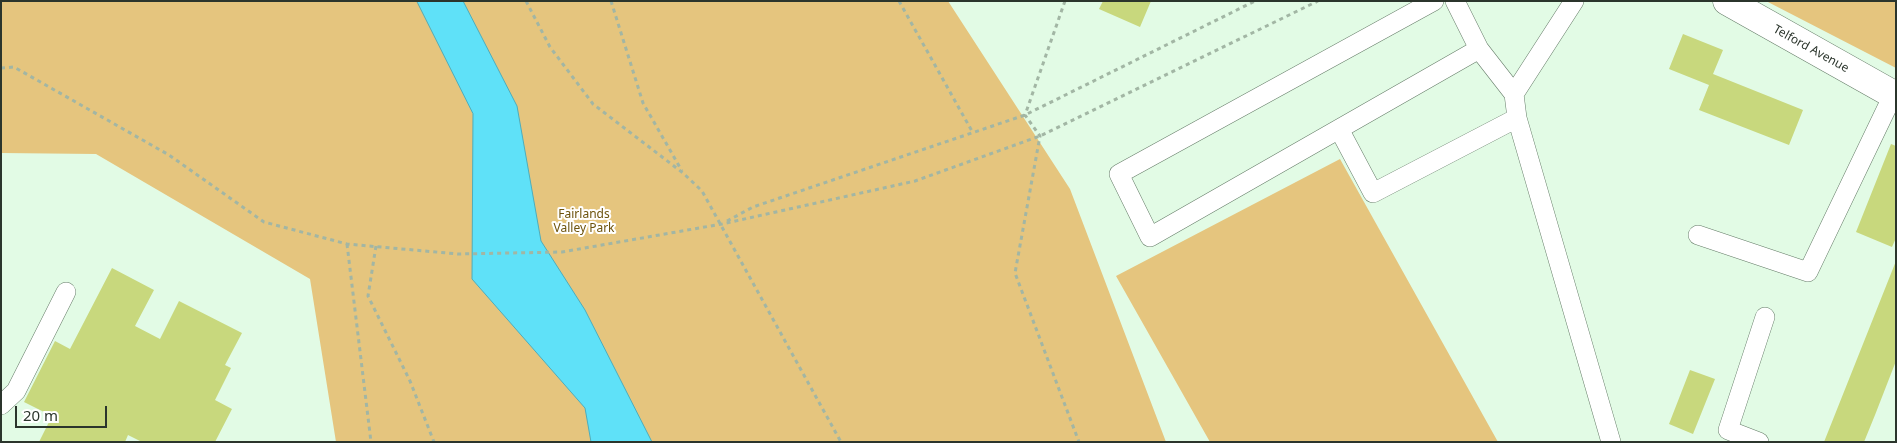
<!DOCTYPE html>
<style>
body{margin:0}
#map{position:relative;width:1897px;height:443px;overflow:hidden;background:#e2fbe5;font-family:"Noto Sans",sans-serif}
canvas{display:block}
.frame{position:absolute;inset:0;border:2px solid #2b352c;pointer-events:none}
.scale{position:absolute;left:15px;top:406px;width:92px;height:22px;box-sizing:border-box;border:2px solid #2b352c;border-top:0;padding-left:6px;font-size:15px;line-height:18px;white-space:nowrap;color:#2b352c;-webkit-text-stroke:4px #fff;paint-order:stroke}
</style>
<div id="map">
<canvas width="1897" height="443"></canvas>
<div class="frame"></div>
<div class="scale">20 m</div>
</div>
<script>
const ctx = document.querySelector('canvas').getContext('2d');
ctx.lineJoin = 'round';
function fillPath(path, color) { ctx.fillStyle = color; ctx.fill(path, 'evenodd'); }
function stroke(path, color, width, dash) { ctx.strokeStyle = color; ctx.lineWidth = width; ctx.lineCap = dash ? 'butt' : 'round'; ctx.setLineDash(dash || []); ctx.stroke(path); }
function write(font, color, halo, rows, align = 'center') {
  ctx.font = font + ' "Noto Sans",sans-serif'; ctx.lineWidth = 4; ctx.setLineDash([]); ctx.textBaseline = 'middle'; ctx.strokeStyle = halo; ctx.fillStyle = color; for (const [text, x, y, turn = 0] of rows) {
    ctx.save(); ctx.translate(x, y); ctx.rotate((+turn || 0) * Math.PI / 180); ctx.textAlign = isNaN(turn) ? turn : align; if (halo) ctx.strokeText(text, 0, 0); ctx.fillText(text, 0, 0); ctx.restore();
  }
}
const green = new Path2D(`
 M1 1H948L1070 189 1166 442H336L310 279 96 154 1 153Z
 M1766 1H1896V68Z
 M1340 159 1498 442H1210L1116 276Z`);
const water = new Path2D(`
 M417 1H463L517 106 541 241 585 310 652 442H591L585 408 472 279 473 114Z`);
const building = new Path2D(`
 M1103 1H1151L1140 27 1099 9Z
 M1683 34 1723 50 1713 74 1803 110 1789 145 1699 110 1709 85 1669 69Z
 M1891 144 1896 146V238L1892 247 1856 232Z
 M1896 261V361L1875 415 1864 442H1824Z
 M112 268 154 290 135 326 160 339 179 301 242 333 225 365 231 368 215 400 232 409 215 442H142L128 435 125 442H39L52 416 24 402 55 341 70 349Z
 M1690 370 1715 379 1693 434 1669 424Z`);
const path = new Path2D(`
 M526 1 550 47 593 104 683 173 702 191 841 442
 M611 1 643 103 682 171
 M899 1 973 133
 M1065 1 1025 115 1040 136 1015 273 1079 442
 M1 68 14 67 169 155 264 222 347 244 458 254 562 252 722 224 915 181 1040 136 1318 1
 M727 221 753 207 1025 115 1255 1
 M347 244 371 442
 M376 246 368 296 410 381 434 442`);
const service = new Path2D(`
 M1434 1 1119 174 1150 237 1479 49 1455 1
 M1574 1 1514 94 1517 118 1611 442
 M1479 49 1514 94
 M1339 129 1373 193 1517 118
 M1698 235 1808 272 1893 95
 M1 405 16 391 66 292
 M1759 442 1728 430 1765 317`);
const minor = new Path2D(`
 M1727 1 1896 96`);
const streetNames = [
 ["Telford Avenue",1811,49,29]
];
const parkNames = [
 ["Fairlands",584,215],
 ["Valley Park",584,229]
];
fillPath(green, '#e5c57e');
fillPath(water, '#5fe1f8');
stroke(water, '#4fadbb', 1);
fillPath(building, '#c8d87d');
stroke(service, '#657c68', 20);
stroke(minor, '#657c68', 29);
stroke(path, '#a2b6a4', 3, [4, 4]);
stroke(service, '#fff', 19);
stroke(minor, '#fff', 28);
write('12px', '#2b352c', '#fff', streetNames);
write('12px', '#6d530c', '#fff', parkNames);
</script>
